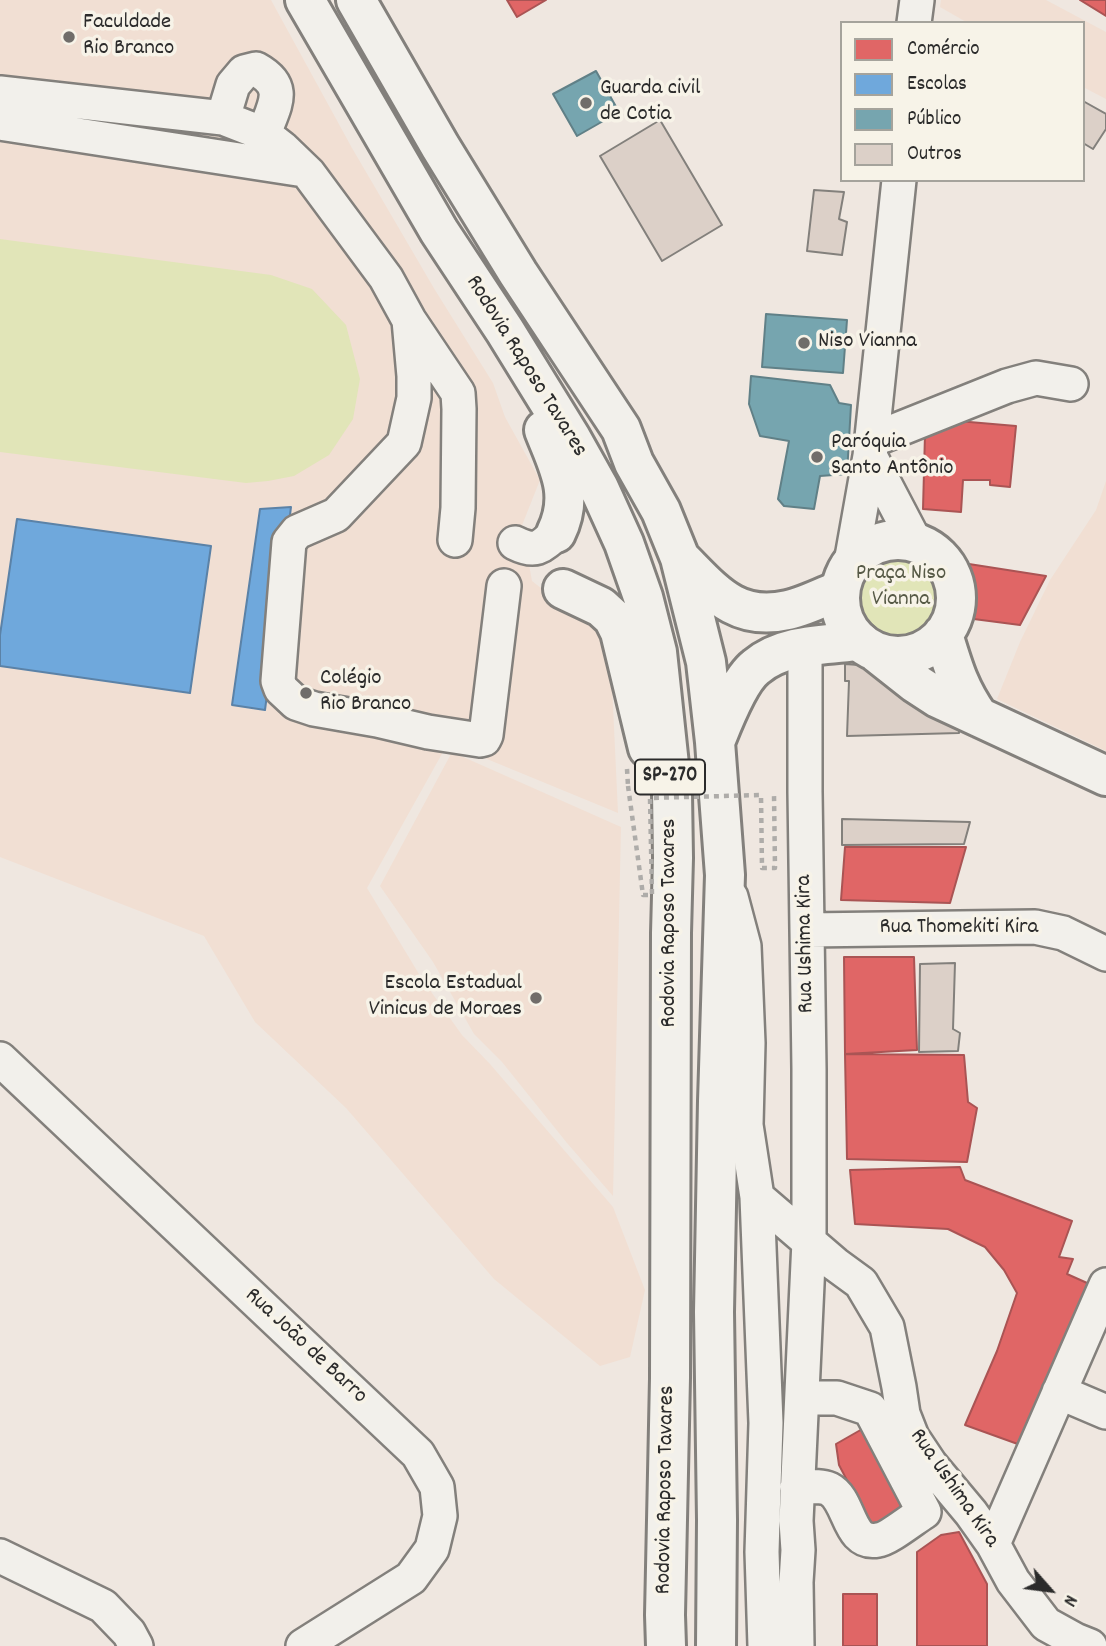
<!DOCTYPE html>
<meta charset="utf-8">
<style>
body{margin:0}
#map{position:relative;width:1106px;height:1646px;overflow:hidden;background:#efe7e0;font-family:Dekko,sans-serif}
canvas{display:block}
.legend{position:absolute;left:840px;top:21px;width:245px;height:161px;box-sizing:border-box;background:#f7f3e8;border:2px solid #a5a39c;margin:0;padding:9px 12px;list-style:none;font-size:21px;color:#2b2b2b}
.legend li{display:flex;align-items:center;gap:14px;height:35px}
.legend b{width:35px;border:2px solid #a5a39c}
.north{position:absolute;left:1015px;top:1555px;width:70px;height:70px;-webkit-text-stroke:5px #f7f3e8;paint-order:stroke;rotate:118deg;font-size:19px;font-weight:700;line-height:28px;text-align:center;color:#2b2b2b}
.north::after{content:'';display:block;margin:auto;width:24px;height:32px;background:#2b2b2b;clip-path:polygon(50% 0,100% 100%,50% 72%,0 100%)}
</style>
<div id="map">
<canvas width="1106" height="1646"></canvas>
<ul class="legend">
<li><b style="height:19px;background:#e06666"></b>Comércio</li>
<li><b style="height:19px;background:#6fa8dc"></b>Escolas</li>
<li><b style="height:19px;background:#76a5af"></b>Público</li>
<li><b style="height:19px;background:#dcd0c8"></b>Outros</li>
</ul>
<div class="north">N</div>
</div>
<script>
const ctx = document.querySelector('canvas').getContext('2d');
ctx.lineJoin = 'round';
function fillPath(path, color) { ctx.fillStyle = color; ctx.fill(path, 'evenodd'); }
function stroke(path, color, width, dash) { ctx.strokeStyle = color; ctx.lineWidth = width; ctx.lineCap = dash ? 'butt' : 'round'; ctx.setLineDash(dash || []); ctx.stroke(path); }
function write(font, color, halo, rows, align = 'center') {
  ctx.font = font + ' Dekko,sans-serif'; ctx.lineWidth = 7; ctx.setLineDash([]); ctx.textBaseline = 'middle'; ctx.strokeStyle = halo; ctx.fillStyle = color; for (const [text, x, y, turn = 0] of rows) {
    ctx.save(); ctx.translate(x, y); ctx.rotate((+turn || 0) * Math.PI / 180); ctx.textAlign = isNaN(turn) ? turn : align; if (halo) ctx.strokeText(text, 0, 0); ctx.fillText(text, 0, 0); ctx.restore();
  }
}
const built = new Path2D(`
 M0 0H271L352 148 435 290 493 383 505 417 540 480 515 543 526 548 532 581 610 642 618 813 448 743 367 888 422 979 462 1035 490 1064 613 1207 645 1290 630 1357 600 1366 494 1279 346 1108 255 1022 204 936 0 857Z
 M941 0H1046L1106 32V99L1083 87V23H968L940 7Z
 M1106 481V751L997 699 1020 642 1050 580 1096 510Z
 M452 752 621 827 613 1196 567 1143 502 1062 474 1034 433 962 380 886Z`);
const green = new Path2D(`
 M0 239 271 275 312 289 346 325 360 379 353 419 329 455 294 476 268 481 246 483 0 452Z
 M899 541C909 544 922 545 930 551 970 580 941 638 895 638 879 638 864 629 850 621 849 617 846 610 845 605 845 600 848 594 850 589 858 562 872 547 899 541Z`);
const shops = new Path2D(`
 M507 0H546L517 17Z
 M1080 0H1106V16Z
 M946 420 1016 426 1010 487 990 485V480H963L961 512 923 509 925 434H935L936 427Z
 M969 564 1046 576 1020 625 966 618Z
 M845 847H966L950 903 841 900Z
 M844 957H914L917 1050 845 1054Z
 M845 1054 964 1055 968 1102 977 1108 967 1162 847 1159Z
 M960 1167 965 1180 1072 1221 1059 1257 1073 1259 1067 1274 1096 1287 1026 1447 965 1425 997 1351 1017 1293 1004 1270 985 1247 948 1229 855 1224 850 1170Z
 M871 1424 916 1510 873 1530 839 1465 836 1444Z
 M959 1532 987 1584V1646H917V1552L941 1535Z
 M843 1594H877V1646H843Z`);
const schools = new Path2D(`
 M291 507 265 710 232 705 260 509Z
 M17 519 211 546 190 693 0 666V635Z`);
const public = new Path2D(`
 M596 71 619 112 577 136 553 94Z
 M766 314 847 320 843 373 762 367Z
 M751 376 830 385 839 403 851 405 847 474 820 476 814 509 784 506 778 499 789 441 760 436 749 404Z`);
const building = new Path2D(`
 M1083 101 1106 114V129L1093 149 1083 143Z
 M660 120 722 225 662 261 600 156Z
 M814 190 844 192 839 219 847 222 842 255 807 251Z
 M845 664 873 666 959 720V733L847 736 849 681H845Z
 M842 819 970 822 964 844 842 845Z
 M955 963 953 1029 960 1033 958 1051 919 1052 920 964Z`);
const path = new Path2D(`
 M627 769 628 786`);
const minor = new Path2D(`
 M914 23 917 0
 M0 93 223 118 264 134 282 148 309 174 386 278 409 320 458 393 459 409 458 508 455 540
 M223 118 233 85 244 72 256 69C289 87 274 105 264 134
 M0 123 304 170
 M409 320 414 376V398L404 443 336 515 297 532 289 542 278 681 281 689 296 703 314 709 377 720 428 732 480 740 484 739 486 735 504 586
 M872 440 1007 386 1036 378 1071 384
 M870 456 915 542
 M515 543C535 553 541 548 556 533
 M851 563 870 456 899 180
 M731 897 744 946 748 1043 746 1125 757 1197 835 1264 861 1283 887 1327 899 1387 903 1414 912 1437 930 1464 971 1513 993 1544 1013 1581 1046 1624 1075 1640 1090 1646
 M807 930 1035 927 1063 933 1106 954
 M0 1059 418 1454 437 1487 440 1516 432 1549 411 1578 303 1646
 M757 1197 766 1423 762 1552 765 1646
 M1059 1392 1106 1412
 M797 1487C808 1487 820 1485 829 1489 851 1500 847 1546 878 1540 888 1539 914 1518 924 1512L870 1409 837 1398H802
 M993 1544 1106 1285
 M0 1556 103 1606 129 1633 136 1646
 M797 1646 796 1582 798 1550 796 1521 809 1241V1069L805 792V647`);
const major = new Path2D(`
 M840 598a58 58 0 1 1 116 0a58 58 0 1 1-116 0Z
 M943 634C953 667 959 689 979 717
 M877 653 915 683 938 698 1106 776`);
const highway = new Path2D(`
 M305 0 439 231 505 331 571 438 599 488 624 543 643 597 657 652 672 793 673 858 671 933 670 1378 665 1615 666 1646
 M356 0 440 146 518 273 621 429 634 463 661 511 680 558 706 662 715 742 725 875 718 1101 714 1312 717 1520 716 1646
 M544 430C558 466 575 494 556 533
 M680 558C714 592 736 622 788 610 806 606 823 597 840 590
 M563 589 601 607 613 618 620 632 648 748
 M715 742C723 722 739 680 756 667 783 644 825 645 859 641`);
const pathBridge = new Path2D(`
 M628 786 643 895H652L650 798 761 795 762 868H775L774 794`);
const markers = [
 [69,37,7,"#706d6a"],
 [586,103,7,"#706d6a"],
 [804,343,7,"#706d6a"],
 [817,457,7,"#706d6a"],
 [306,693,7,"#706d6a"],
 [536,998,7,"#706d6a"]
];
const shields = [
 [670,777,70]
];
const shieldNames = [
 ["SP-270",670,777]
];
const poiNames = [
 ["Faculdade",83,24],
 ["Rio Branco",83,50],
 ["Guarda civil",600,90],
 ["de Cotia",600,116],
 ["Niso Vianna",818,343],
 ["Paróquia",831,444],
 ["Santo Antônio",831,470],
 ["Colégio",320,680],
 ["Rio Branco",320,706],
 ["Escola Estadual",522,985,"right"],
 ["Vinicus de Moraes",522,1011,"right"]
];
const streetNames = [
 ["Rodovia Raposo Tavares",525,367,58],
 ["Rodovia Raposo Tavares",671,923,-90],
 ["Rua Thomekiti Kira",959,929],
 ["Rua Ushima Kira",807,944,-91],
 ["Rua João de Barro",305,1347,43],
 ["Rua Ushima Kira",953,1489,55],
 ["Rodovia Raposo Tavares",667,1490,-89]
];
const parkNames = [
 ["Praça Niso",901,575],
 ["Vianna",901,601]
];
fillPath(built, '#f1dfd3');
fillPath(green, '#e1e5b8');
fillPath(shops, '#e06666');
stroke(shops, '#aa5454', 2);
fillPath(schools, '#6fa8dc');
stroke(schools, '#5b82a7', 2);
fillPath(public, '#76a5af');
stroke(public, '#608087', 2);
fillPath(building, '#dcd0c8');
stroke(building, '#83807c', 2);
stroke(minor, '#83807c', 38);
stroke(major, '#83807c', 44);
stroke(highway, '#83807c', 44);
stroke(path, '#aeaca9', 4.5, [5, 5]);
stroke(minor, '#f2f0eb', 33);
stroke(major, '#f2f0eb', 38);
stroke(highway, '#f2f0eb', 38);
stroke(pathBridge, '#aeaca9', 4.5, [5, 5]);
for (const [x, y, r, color] of markers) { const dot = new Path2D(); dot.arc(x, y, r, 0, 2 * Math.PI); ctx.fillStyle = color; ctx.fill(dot); stroke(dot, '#f7f3e8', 2.5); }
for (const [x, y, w] of shields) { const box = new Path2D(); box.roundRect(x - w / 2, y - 17.5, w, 35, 5); ctx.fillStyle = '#f7f3e8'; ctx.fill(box); stroke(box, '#2b2b2b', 2); }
write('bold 21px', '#2b2b2b', null, shieldNames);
write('23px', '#2b2b2b', '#f7f3e8', poiNames, 'left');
write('23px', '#2b2b2b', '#f7f3e8', streetNames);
write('23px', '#565946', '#f7f3e8', parkNames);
</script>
